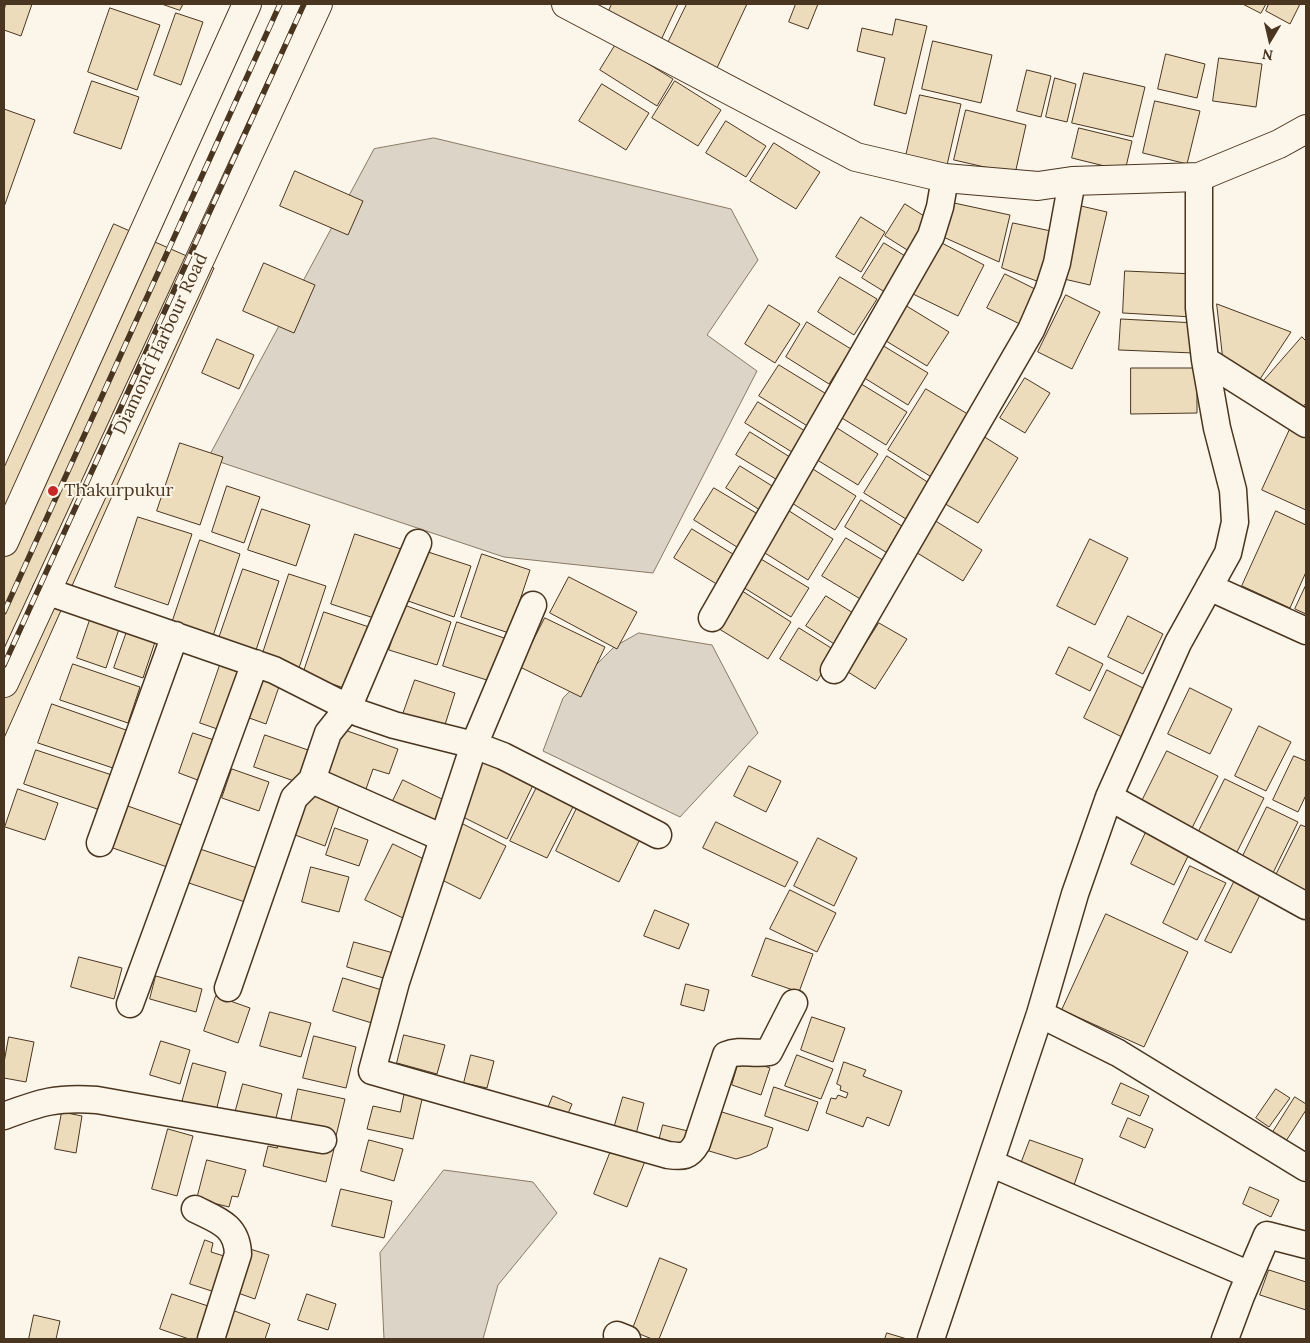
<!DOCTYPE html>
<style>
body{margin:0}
#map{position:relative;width:1310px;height:1343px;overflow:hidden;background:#fbf6e9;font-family:Lora,serif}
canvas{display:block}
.frame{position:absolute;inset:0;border:5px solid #4a3520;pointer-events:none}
.north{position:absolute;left:1245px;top:15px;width:50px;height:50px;-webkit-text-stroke:4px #fbf6e9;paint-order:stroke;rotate:189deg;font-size:14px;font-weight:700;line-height:20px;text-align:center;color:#4a3520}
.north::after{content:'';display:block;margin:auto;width:18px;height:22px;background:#4a3520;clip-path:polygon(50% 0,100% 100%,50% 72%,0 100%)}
</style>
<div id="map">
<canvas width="1310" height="1343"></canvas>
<div class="frame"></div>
<div class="north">N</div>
</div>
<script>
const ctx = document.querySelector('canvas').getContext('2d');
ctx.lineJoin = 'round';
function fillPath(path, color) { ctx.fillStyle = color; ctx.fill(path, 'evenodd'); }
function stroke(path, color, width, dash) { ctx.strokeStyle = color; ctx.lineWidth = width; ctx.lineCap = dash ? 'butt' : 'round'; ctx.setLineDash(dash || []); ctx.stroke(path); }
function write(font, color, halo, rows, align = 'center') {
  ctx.font = font + ' Lora,serif'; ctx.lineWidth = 4; ctx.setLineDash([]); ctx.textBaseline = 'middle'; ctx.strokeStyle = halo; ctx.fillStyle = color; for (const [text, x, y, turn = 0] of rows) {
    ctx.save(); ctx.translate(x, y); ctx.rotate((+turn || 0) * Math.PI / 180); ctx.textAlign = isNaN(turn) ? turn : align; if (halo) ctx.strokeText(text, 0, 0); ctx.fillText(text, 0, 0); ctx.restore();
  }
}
const water = new Path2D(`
 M434 138 731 209 758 260 707 335 757 371 653 573 504 557 208 458 374 149Z
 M639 633 712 645 758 733 680 817 543 751 563 698 614 647Z
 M444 1170 533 1182 557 1213 498 1285 483 1339H384L380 1253Z`);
const building = new Path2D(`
 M6 4H32L21 36 4 30V11Z
 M162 4H183L180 10Z
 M612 4H678L660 42 606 17Z
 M687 4H747L716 70 666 47Z
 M796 4H818L808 29 789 22Z
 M1243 4H1266L1261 13Z
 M1269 4H1300L1290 24 1266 11Z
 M110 8 160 25 137 90 88 72Z
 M176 13 203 22 181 85 154 75Z
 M896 19 927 26 906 114 874 105 885 58 857 51 862 28 892 35Z
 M933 41 992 55 981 103 922 89Z
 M616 44 673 79 657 106 600 70Z
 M1166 54 1205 64 1197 98 1158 89Z
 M1219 58 1262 64 1256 107 1213 101Z
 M1027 70 1051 76 1041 117 1017 111Z
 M1084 73 1145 87 1133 137 1072 123Z
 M1055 78 1076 84 1067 122 1046 117Z
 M92 81 139 97 121 149 74 133Z
 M675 81 721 110 698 146 652 118Z
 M602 84 649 113 626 150 579 121Z
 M920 95 961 104 947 165 906 156Z
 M1155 101 1200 111 1187 164 1143 153Z
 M4 109 35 120 4 207Z
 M966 110 1026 125 1015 174 954 160Z
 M726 121 766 146 746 177 706 153Z
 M1079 128 1132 141 1125 171 1072 158Z
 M774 143 820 172 796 209 750 181Z
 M295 171 363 201 348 235 280 206Z
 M954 203 1010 215 999 262 941 236Z
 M905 204 932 221 912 253 885 236Z
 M1081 206 1107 212 1090 285 1064 279Z
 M861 217 885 232 861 272 836 257Z
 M1013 223 1051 231 1042 283 1002 268Z
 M114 224 214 268 4 738V468Z
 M938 241 984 265 958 316 911 293Z
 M884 243 910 259 888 294 862 278Z
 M264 263 315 285 294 333 243 311Z
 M1125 271 1195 274 1193 317 1123 313Z
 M1005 274 1039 291 1022 325 987 308Z
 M840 277 877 299 854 335 818 312Z
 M1066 295 1100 312 1072 369 1038 352Z
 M900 302 949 332 927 366 878 336Z
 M1217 304 1291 332 1260 379 1223 358Z
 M769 305 800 324 775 363 745 344Z
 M1121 319 1196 323 1194 353 1119 350Z
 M807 322 851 349 829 384 786 357Z
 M1302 337 1306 341V403L1296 415 1261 384Z
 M217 339 254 355 239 389 202 373Z
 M877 342 928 373 908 405 858 374Z
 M779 365 828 395 809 427 759 396Z
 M1131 368H1197V413L1131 414Z
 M1025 378 1050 393 1025 433 1000 418Z
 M858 382 907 412 886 445 837 415Z
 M926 389 971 416 933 478 888 450Z
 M758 402 805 431 792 452 745 423Z
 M834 426 878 454 858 485 814 458Z
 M1291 427 1306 434V510L1262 490Z
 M750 432 793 459 779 481 736 455Z
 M983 436 1018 458 978 523 942 502Z
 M180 443 223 457 200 525 157 511Z
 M887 456 929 483 906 519 864 493Z
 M740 466 777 489 763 512 726 488Z
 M808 466 856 496 835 530 787 500Z
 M227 486 260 497 244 543 212 532Z
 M714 488 761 516 740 549 694 520Z
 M861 500 905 528 889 554 845 527Z
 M783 507 833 539 808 580 757 548Z
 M262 509 310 525 296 566 248 550Z
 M1276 511 1306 525V572L1290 608 1242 586Z
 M138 517 192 534 168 605 115 587Z
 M934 520 982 550 963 581 914 551Z
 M692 529 741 559 723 588 674 558Z
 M355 534 404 550 380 620 331 604Z
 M846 538 886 562 862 600 822 576Z
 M1090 539 1128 558 1095 625 1057 606Z
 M200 540 240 554 213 636 172 623Z
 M425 551 471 566 454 617 408 601Z
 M482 554 530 570 509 633 461 617Z
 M756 556 809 588 791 617 738 584Z
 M243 569 279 581 255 653 218 641Z
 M289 574 326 586 298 671 261 659Z
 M569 577 637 612 617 649 550 613Z
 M1306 585V614L1295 609Z
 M739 589 791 622 768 659 716 627Z
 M826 596 858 616 839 647 806 626Z
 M404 605 451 622 437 665 389 650Z
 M324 612 369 627 347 689 303 674Z
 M92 614 121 623 106 668 77 658Z
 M1128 616 1163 634 1143 674 1108 657Z
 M545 618 605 647 581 697 520 667Z
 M457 622 507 639 493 682 443 666Z
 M130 623 158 633 143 678 114 668Z
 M879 623 907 639 875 689 848 672Z
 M799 628 836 651 817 681 780 659Z
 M1069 647 1103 664 1090 691 1056 674Z
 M73 664 140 687 128 723 60 700Z
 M220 665 246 675 226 732 200 723Z
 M1107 670 1147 690 1124 738 1084 718Z
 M256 673 281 681 266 724 241 715Z
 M415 680 455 693 443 731 402 717Z
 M1190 688 1232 709 1210 754 1168 734Z
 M52 704 126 730 113 768 38 743Z
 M1259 726 1291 742 1266 791 1235 776Z
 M339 728 398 749 389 774 373 769 366 789 322 774Z
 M193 733 217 741 203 782 179 773Z
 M265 735 308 750 297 782 254 767Z
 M36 750 118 777 106 812 24 784Z
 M1167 751 1218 776 1191 830 1140 805Z
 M485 756 535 781 507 839 457 814Z
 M1294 756 1306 761V795L1298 812 1273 800Z
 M749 766 781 781 766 812 734 796Z
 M232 769 269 782 259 811 222 798Z
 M1225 779 1264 798 1237 852 1198 833Z
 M403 780 450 803 438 829 391 805Z
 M539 783 576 801 547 858 510 841Z
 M18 789 58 803 45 840 5 827Z
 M310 792 340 803 325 846 295 835Z
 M125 805 184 826 170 868 110 847Z
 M578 806 641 837 619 882 556 851Z
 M1267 807 1298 822 1270 879 1239 864Z
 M716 822 798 862 785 887 703 848Z
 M463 824 506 846 480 899 436 877Z
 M1301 825 1306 827V894L1274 879Z
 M335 828 368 840 359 866 326 855Z
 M1148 828 1191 850 1174 885 1131 864Z
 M818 838 857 858 834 906 794 886Z
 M393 844 430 862 403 918 365 900Z
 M194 847 263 870 251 904 183 881Z
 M1190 866 1226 883 1197 940 1163 923Z
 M311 867 349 877 339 912 302 902Z
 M1234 882 1260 895 1231 953 1205 941Z
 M790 890 836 913 817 952 770 929Z
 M655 910 689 924 679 949 644 936Z
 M1106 914 1188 952 1144 1047 1062 1010Z
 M766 938 813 954 799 992 752 976Z
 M354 942 397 954 390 980 347 967Z
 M79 957 122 968 114 999 71 987Z
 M156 976 202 989 196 1012 150 999Z
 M343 978 385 991 375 1024 333 1011Z
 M686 984 709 990 704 1011 681 1005Z
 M216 996 250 1008 238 1043 204 1031Z
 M270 1012 311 1023 301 1057 260 1046Z
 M812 1017 845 1028 833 1062 801 1050Z
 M404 1035 445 1045 437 1074 397 1063Z
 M314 1036 356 1047 346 1088 303 1078Z
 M9 1037 34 1042 26 1082 4 1078V1063Z
 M161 1041 190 1050 180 1084 150 1075Z
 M471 1055 494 1061 487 1088 464 1083Z
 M797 1055 833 1069 821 1099 785 1086Z
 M740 1058 770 1068 761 1095 732 1085Z
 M844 1062 866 1070 863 1076 902 1091 889 1126 867 1117 863 1127 826 1113 831 1098 836 1099 838 1095 846 1098 848 1093 840 1090 841 1086 837 1084Z
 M193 1063 226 1072 215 1115 181 1106Z
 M1121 1083 1149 1096 1140 1116 1112 1104Z
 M243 1084 282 1094 274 1126 234 1117Z
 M774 1087 818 1102 808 1131 765 1116Z
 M298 1089 345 1099 336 1136 290 1126Z
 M1276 1089 1290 1098 1269 1127 1256 1118Z
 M405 1091 423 1095 413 1139 367 1129 373 1106 400 1112Z
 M553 1096 572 1104 565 1121 546 1113Z
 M623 1097 644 1103 635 1138 613 1132Z
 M1295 1097 1306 1104V1110L1286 1141 1273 1132Z
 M62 1112 82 1116 76 1153 55 1149Z
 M722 1112 773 1128 767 1147 750 1155 736 1159 709 1151Z
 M1128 1118 1153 1129 1145 1148 1120 1137Z
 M663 1125 692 1132 687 1152 658 1145Z
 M168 1129 193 1136 177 1196 152 1189Z
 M280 1136 334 1149 326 1182 263 1166 268 1146 277 1148Z
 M369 1140 403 1149 394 1181 361 1171Z
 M1030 1140 1083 1159 1073 1188 1019 1169Z
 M614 1143 647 1156 627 1207 594 1194Z
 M207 1160 246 1170 238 1197 232 1196 229 1207 197 1199Z
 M1250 1187 1279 1200 1271 1217 1243 1204Z
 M341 1189 392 1201 384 1238 332 1226Z
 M205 1240 213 1243 211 1252 224 1256V1295L190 1284Z
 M250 1249 269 1255 255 1299 235 1292Z
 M660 1258 687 1269 659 1339H652L632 1331Z
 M1269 1270 1306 1282V1310L1260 1295Z
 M172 1294 214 1308 203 1339H189L160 1329Z
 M307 1294 336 1304 328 1330 298 1320Z
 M232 1310 270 1324 265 1339H221Z
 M34 1315 60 1321 56 1339H29Z
 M887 1333 907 1339H885Z`);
const minor = new Path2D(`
 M1205 360 1306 424
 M1209 587 1306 631
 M46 591 274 670 359 713 394 725 474 745 503 756 658 835
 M533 605 474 745 396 982 372 1071 668 1155C683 1157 689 1157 697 1143L726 1055C740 1049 754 1055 769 1052L794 1003
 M712 618 931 236 940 207 945 178
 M834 670 1031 330 1048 291 1057 263 1072 181
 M312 780 443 838
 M1109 797 1306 906
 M100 843 175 635
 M228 988 294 798 312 780 328 733 348 708 418 543
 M130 1004 255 663
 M1040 1014 1118 1053 1306 1168
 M4 1116C41 1102 57 1097 97 1100L323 1140
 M990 1163 1250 1275
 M195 1209C217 1220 237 1225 238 1254L211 1339
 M617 1335 627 1339
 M931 1339 1040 1014 1075 894 1109 797 1178 643 1228 553 1235 522 1233 490 1217 428 1205 360 1199 308V177
 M1225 1339 1241 1296 1267 1235 1306 1245`);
const secondary = new Path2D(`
 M566 4 856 157 945 178 1038 186 1072 181 1199 177 1279 144 1306 129`);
const trunk = new Path2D(`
 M4 542 247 4
 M4 683 318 4`);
const rail = new Path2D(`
 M4 612 280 4
 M4 665 304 4`);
const markers = [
 [53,491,6,"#c62828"]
];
const streetNames = [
 ["Diamond Harbour Road",161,344,-65]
];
const poiNames = [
 ["Thakurpukur",64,491]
];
fillPath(water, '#dcd4c6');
stroke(water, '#887966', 1);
fillPath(building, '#ecdcbc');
stroke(building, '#4a3520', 1);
stroke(minor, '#4a3520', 29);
stroke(secondary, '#4a3520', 30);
stroke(trunk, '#4a3520', 30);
stroke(minor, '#fbf6e9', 26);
stroke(secondary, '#fbf6e9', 28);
stroke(trunk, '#fbf6e9', 28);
stroke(rail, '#4a3520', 5.5);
stroke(rail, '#fbf6e9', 4, [11]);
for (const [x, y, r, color] of markers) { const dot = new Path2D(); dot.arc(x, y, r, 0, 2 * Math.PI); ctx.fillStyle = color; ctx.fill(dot); stroke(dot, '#fbf6e9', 2); }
write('18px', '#4a3520', '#fbf6e9', streetNames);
write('18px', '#4a3520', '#fbf6e9', poiNames, 'left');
</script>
